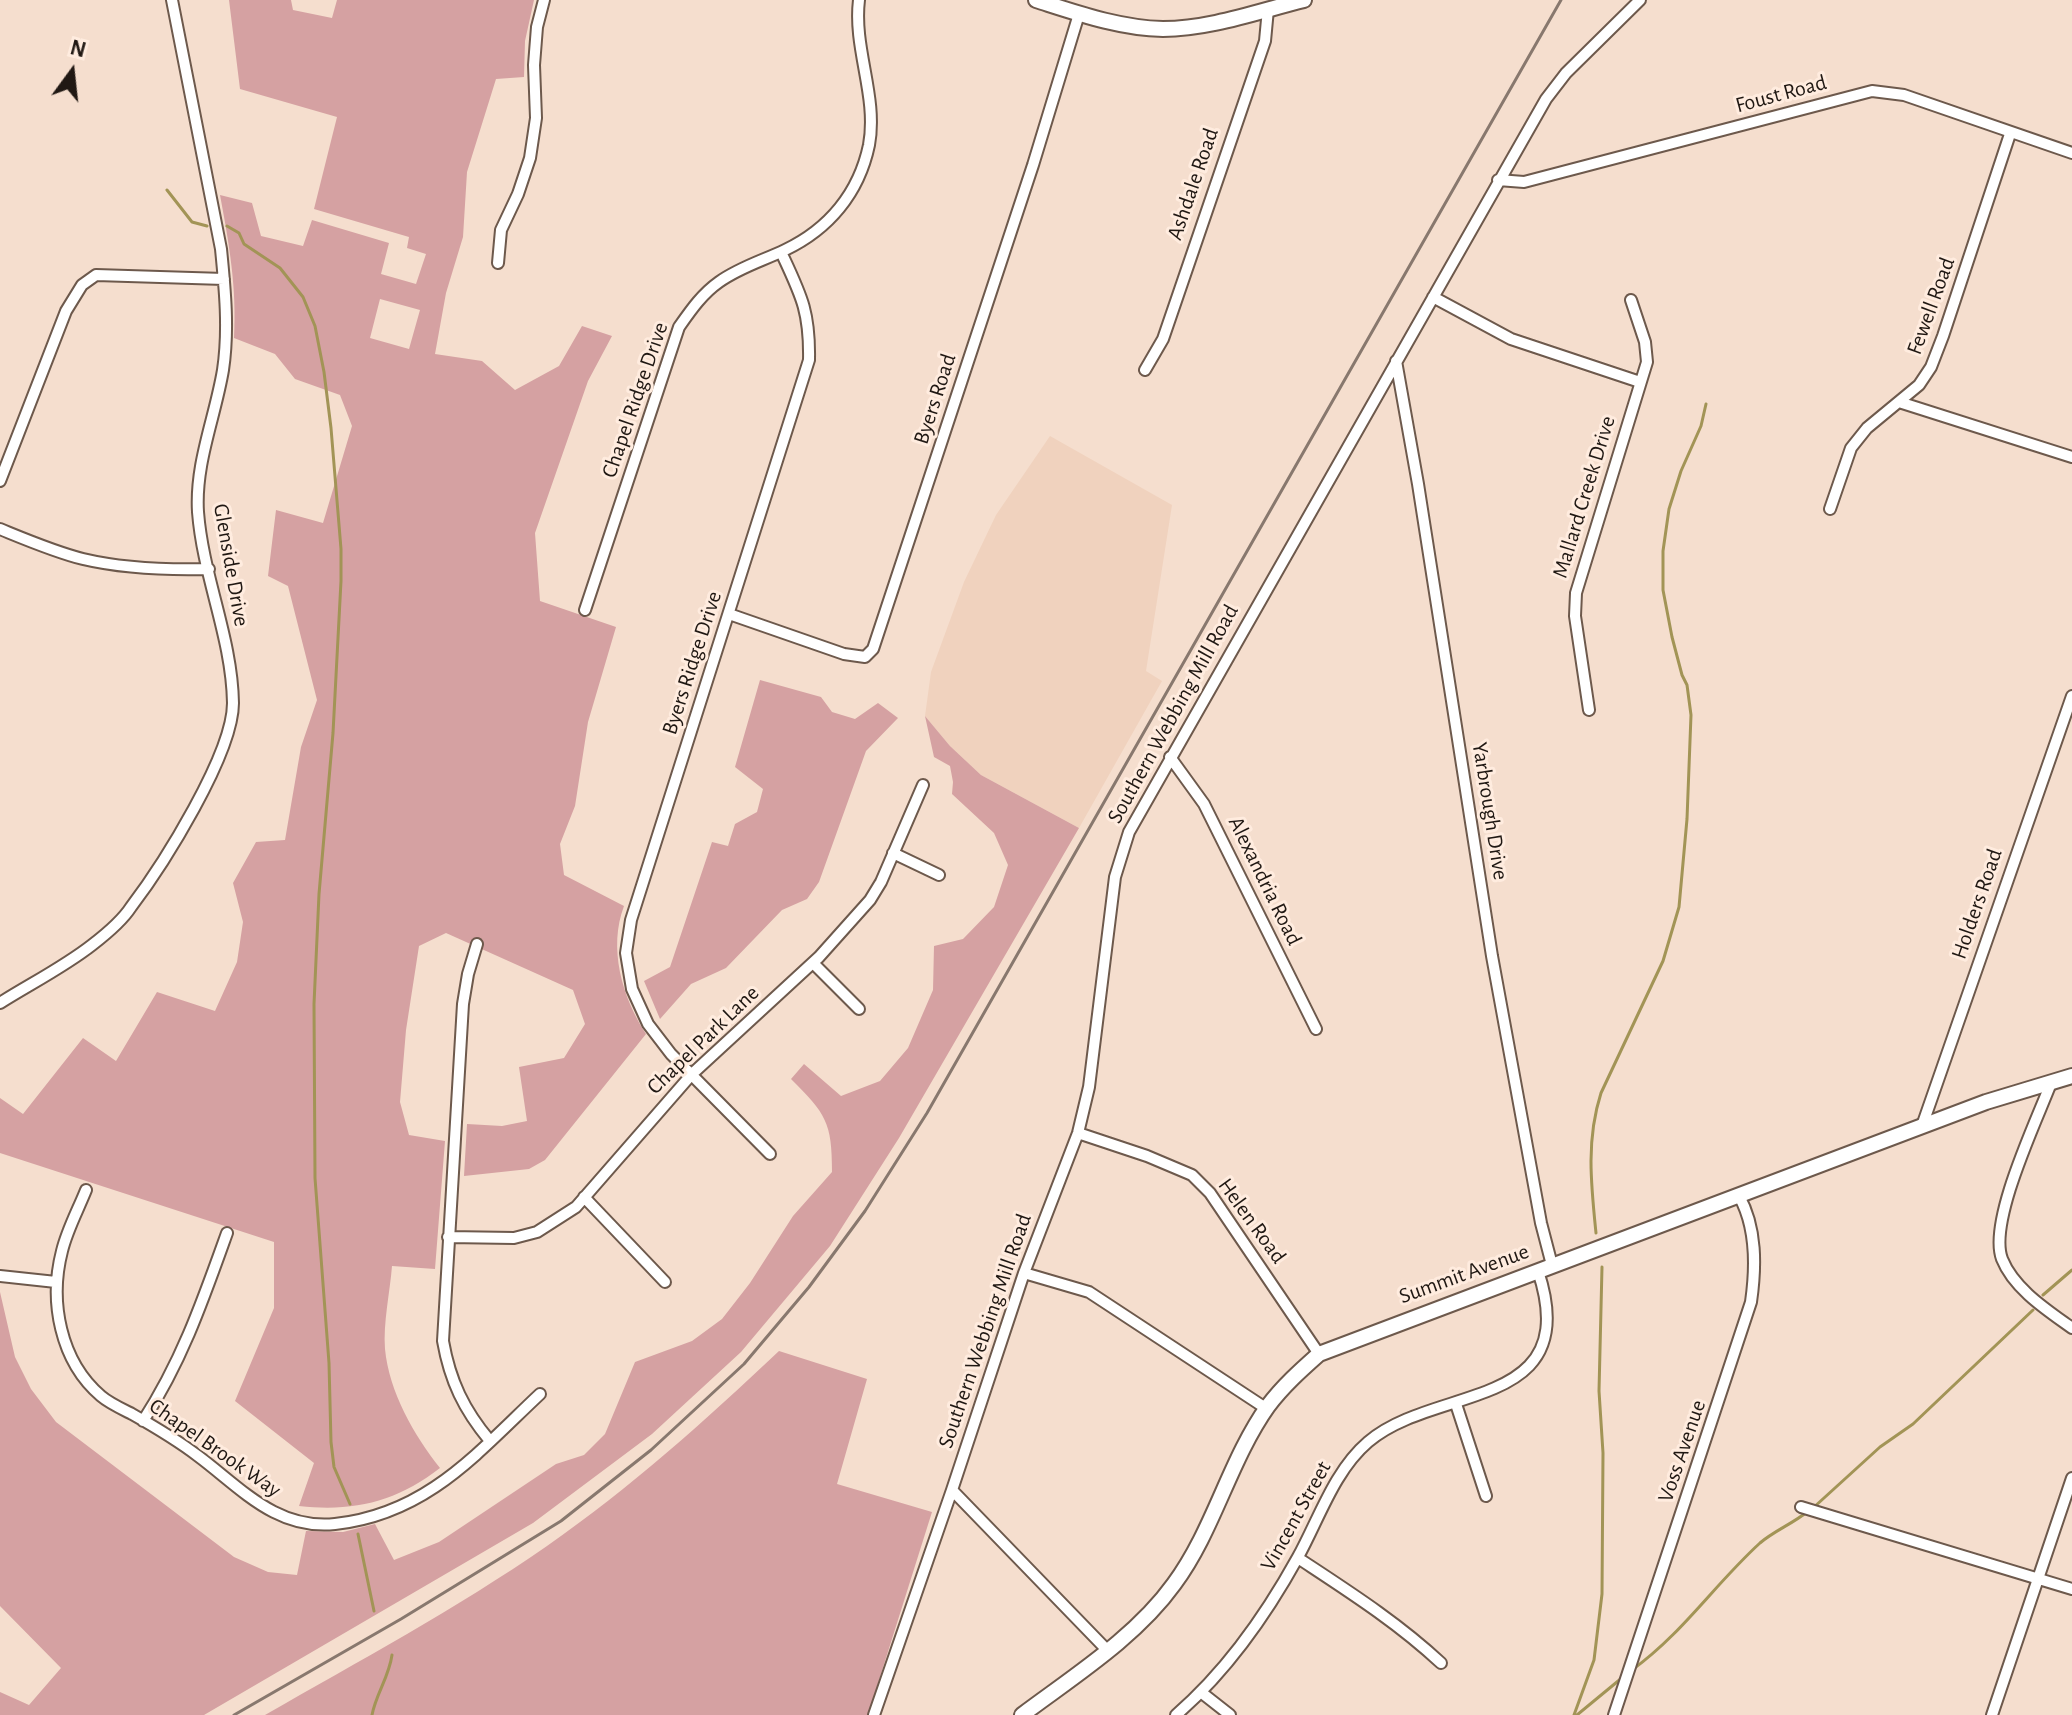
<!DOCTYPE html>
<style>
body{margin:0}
#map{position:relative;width:2072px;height:1715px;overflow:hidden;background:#f5dece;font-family:"Alegreya Sans",sans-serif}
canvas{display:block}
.north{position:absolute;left:32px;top:32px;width:80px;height:80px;-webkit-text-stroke:6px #ffecdf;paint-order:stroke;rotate:15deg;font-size:22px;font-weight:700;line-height:32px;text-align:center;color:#201813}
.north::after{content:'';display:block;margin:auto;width:28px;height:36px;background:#201813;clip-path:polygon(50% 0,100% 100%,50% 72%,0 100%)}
</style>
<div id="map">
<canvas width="2072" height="1715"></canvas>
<div class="north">N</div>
</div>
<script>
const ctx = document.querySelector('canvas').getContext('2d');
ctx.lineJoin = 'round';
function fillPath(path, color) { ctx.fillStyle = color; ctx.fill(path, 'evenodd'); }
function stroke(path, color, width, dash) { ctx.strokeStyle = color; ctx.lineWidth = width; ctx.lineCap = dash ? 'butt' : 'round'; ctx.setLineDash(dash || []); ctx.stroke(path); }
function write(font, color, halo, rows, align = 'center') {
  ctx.font = font + ' "Alegreya Sans",sans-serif'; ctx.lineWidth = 6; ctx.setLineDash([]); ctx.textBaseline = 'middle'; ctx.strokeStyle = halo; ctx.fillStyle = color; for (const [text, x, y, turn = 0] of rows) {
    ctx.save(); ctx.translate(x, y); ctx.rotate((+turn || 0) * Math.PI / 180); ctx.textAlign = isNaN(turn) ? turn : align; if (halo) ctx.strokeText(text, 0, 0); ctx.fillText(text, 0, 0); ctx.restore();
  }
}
const built = new Path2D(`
 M1050 436 1172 505 1146 671 1162 681 1079 828 981 775 950 746 925 716 931 672 964 582 996 515Z`);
const green = new Path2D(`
 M229 0H291L293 10 332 18 337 0H534L525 41 524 77 496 79 467 172 463 237 446 293 435 354 482 361 515 390 559 366 582 326 612 336 588 381 535 533 540 601 616 627 588 722 575 806 560 844 564 875 624 906C608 948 622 997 646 1034L545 1160 529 1169 464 1176 467 1124 502 1126 527 1121 519 1067 564 1058 585 1024 573 990 446 933 419 946 406 1030 400 1102 409 1135 445 1141 435 1269 392 1266C390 1292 383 1323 385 1349 389 1392 414 1435 440 1468 396 1502 354 1512 299 1506L314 1463 235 1401 274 1308V1242L0 1153V1098L23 1114 83 1038 116 1061 157 992 215 1011 237 962 243 922 233 883 256 842 285 840 301 747 317 700 288 586 268 576 276 510 323 523 352 426 340 395 295 379 275 354 234 338C237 288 229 243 220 195L252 203 261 236 303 246 312 220 389 243 381 274 416 284 426 254 407 248 409 237 314 209 337 117 240 89ZM380 299 420 310 409 349 370 338Z
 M760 680 821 697 832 712 855 719 878 703 898 718 866 751 819 882 807 899 782 910 726 968 691 984 660 1019 644 981 670 967 712 842 728 846 735 824 757 812 763 789 735 767Z
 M925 716 950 746 981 775 1079 828 899 1138 830 1246 741 1352 652 1434 533 1523 204 1715H0V1692L29 1705 61 1668 0 1606V1292L15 1357 31 1389 56 1422 234 1557 268 1572 297 1575 306 1531 343 1532 375 1524 394 1560 439 1542 556 1464 584 1455 605 1434 635 1362 692 1341 722 1319 750 1283 793 1216 832 1172C832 1122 826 1114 791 1079L804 1064 841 1096 880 1081 908 1048 933 990 934 946 963 939 994 907 1008 865 994 833 952 794 953 782 950 766 934 757Z
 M779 1351 867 1379 837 1484 932 1512 868 1715H265C359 1661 456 1609 547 1546 630 1488 705 1421 779 1351Z`);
const stream = new Path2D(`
 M167 190 192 222 207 226
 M227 226 239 233 244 244 280 268 303 297 315 326 324 372 331 428 341 549V581L333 733 319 894 314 1004 315 1178 329 1363 331 1442 334 1467 350 1504
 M1596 1233C1591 1184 1586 1140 1601 1093L1663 961 1679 907 1687 819 1691 715 1687 685 1682 675 1672 637 1663 590V551L1669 509 1681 471 1701 426 1706 404
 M2043 1295 2072 1270
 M1813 1508 1880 1447 1913 1424 2033 1310
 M358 1534 374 1611
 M1632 1670C1683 1633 1714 1585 1760 1543 1774 1531 1792 1524 1807 1512
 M372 1715C376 1694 389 1677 392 1655
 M1574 1715 1594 1660 1602 1594 1603 1453 1599 1391 1602 1267
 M1577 1715 1623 1677`);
const minor = new Path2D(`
 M1498 180 1524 182 1872 91 1904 95 2072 153
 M498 263 501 230 518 194 530 158 536 118 534 65 537 27 544 0
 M1433 297 1511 339 1640 382
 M1396 361 1418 484 1492 956 1541 1223 1552 1265
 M1145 370 1163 339 1265 41 1268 9
 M1899 402 2072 457
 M0 481 66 311 82 285 96 275 224 279
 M1830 509 1851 448 1867 428 1919 385 1931 367 1943 336 2010 134
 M0 529C27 540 55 552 83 559 121 568 170 570 209 569
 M585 610 679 327C691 310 702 294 719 282 740 267 762 261 785 250 829 229 859 193 869 145 878 96 853 49 859 0
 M729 614 844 654 865 657 873 649 1033 165 1079 14
 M1589 710 1575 616 1576 593 1647 362 1645 342 1631 300
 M1170 757 1204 804 1316 1029
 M893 853 939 875
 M477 944 468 974 463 1004 443 1341C450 1381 464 1410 490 1441
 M813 963 859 1009
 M0 1003C30 984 64 967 92 945 105 935 122 921 131 907 163 865 233 754 233 703 232 638 203 577 198 512 195 463 215 418 223 370 229 330 225 289 221 249L172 0
 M2051 1083C2036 1122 1988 1222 2002 1259 2014 1289 2047 1310 2072 1328
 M1922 1126 2072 696
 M1078 1133 1147 1156 1192 1175 1210 1193 1319 1354
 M770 1154 671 1054 648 1024 632 989 626 953 631 920 809 360C810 311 801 295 781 252
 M86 1190C78 1210 67 1230 62 1251 49 1301 60 1361 101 1396 109 1403 122 1409 132 1414 155 1427 177 1440 198 1456 241 1488 276 1530 335 1524 427 1514 477 1453 540 1394
 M584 1197 665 1282
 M448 1237 514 1238 537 1232 576 1207 692 1074 819 957 870 900 881 882 923 785
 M1024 1273 1089 1292 1267 1409
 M0 1276 56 1282
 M1456 1404 1486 1496
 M143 1421C182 1361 203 1300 227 1233
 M952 1490 1107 1650
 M1801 1507 2072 1589
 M1298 1558C1348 1591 1397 1622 1441 1663
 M1202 1693 1230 1715
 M874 1715 952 1490 1024 1273 1078 1133 1089 1087 1115 877 1129 832 1546 99 1566 73 1640 0
 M1176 1715C1227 1671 1266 1615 1298 1557 1319 1519 1334 1471 1368 1442 1435 1384 1585 1412 1538 1271
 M1614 1715 1751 1302C1756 1267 1757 1228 1739 1196
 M1992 1715 2072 1478`);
const secondary = new Path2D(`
 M1036 0C1077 13 1119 28 1163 29 1210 29 1259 11 1304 0
 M1022 1715C1074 1676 1136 1637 1174 1584 1214 1530 1229 1461 1268 1406 1283 1386 1301 1370 1319 1354L1986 1102 2072 1076`);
const rail = new Path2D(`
 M234 1715 401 1619 561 1521 651 1450 744 1364 809 1287 865 1211 927 1113 1561 0`);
const streetNames = [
 ["Foust Road",1781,94,-15],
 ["Ashdale Road",1193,184,-71],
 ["Fewell Road",1931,306,-70],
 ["Byers Road",935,399,-72],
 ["Chapel Ridge Drive",635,400,-71],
 ["Mallard Creek Drive",1584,497,-73],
 ["Glenside Drive",231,565,80],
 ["Byers Ridge Drive",692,663,-72],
 ["Southern Webbing Mill Road",1173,714,-61],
 ["Yarbrough Drive",1490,811,81],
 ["Alexandria Road",1265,881,64],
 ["Holders Road",1977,904,-71],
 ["Chapel Park Lane",703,1040,-44],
 ["Helen Road",1252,1221,54],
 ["Summit Avenue",1464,1274,-20],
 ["Southern Webbing Mill Road",985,1331,-71],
 ["Chapel Brook Way",215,1448,35],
 ["Voss Avenue",1682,1451,-71],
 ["Vincent Street",1296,1516,-61]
];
fillPath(built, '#f0d2be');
fillPath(green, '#d5a1a2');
stroke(stream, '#a29456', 3);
stroke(minor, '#6d594c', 14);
stroke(secondary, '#6d594c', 18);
stroke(minor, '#fff', 10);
stroke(secondary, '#fff', 14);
stroke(rail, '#88786e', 3);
write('22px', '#201813', '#ffecdf', streetNames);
</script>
